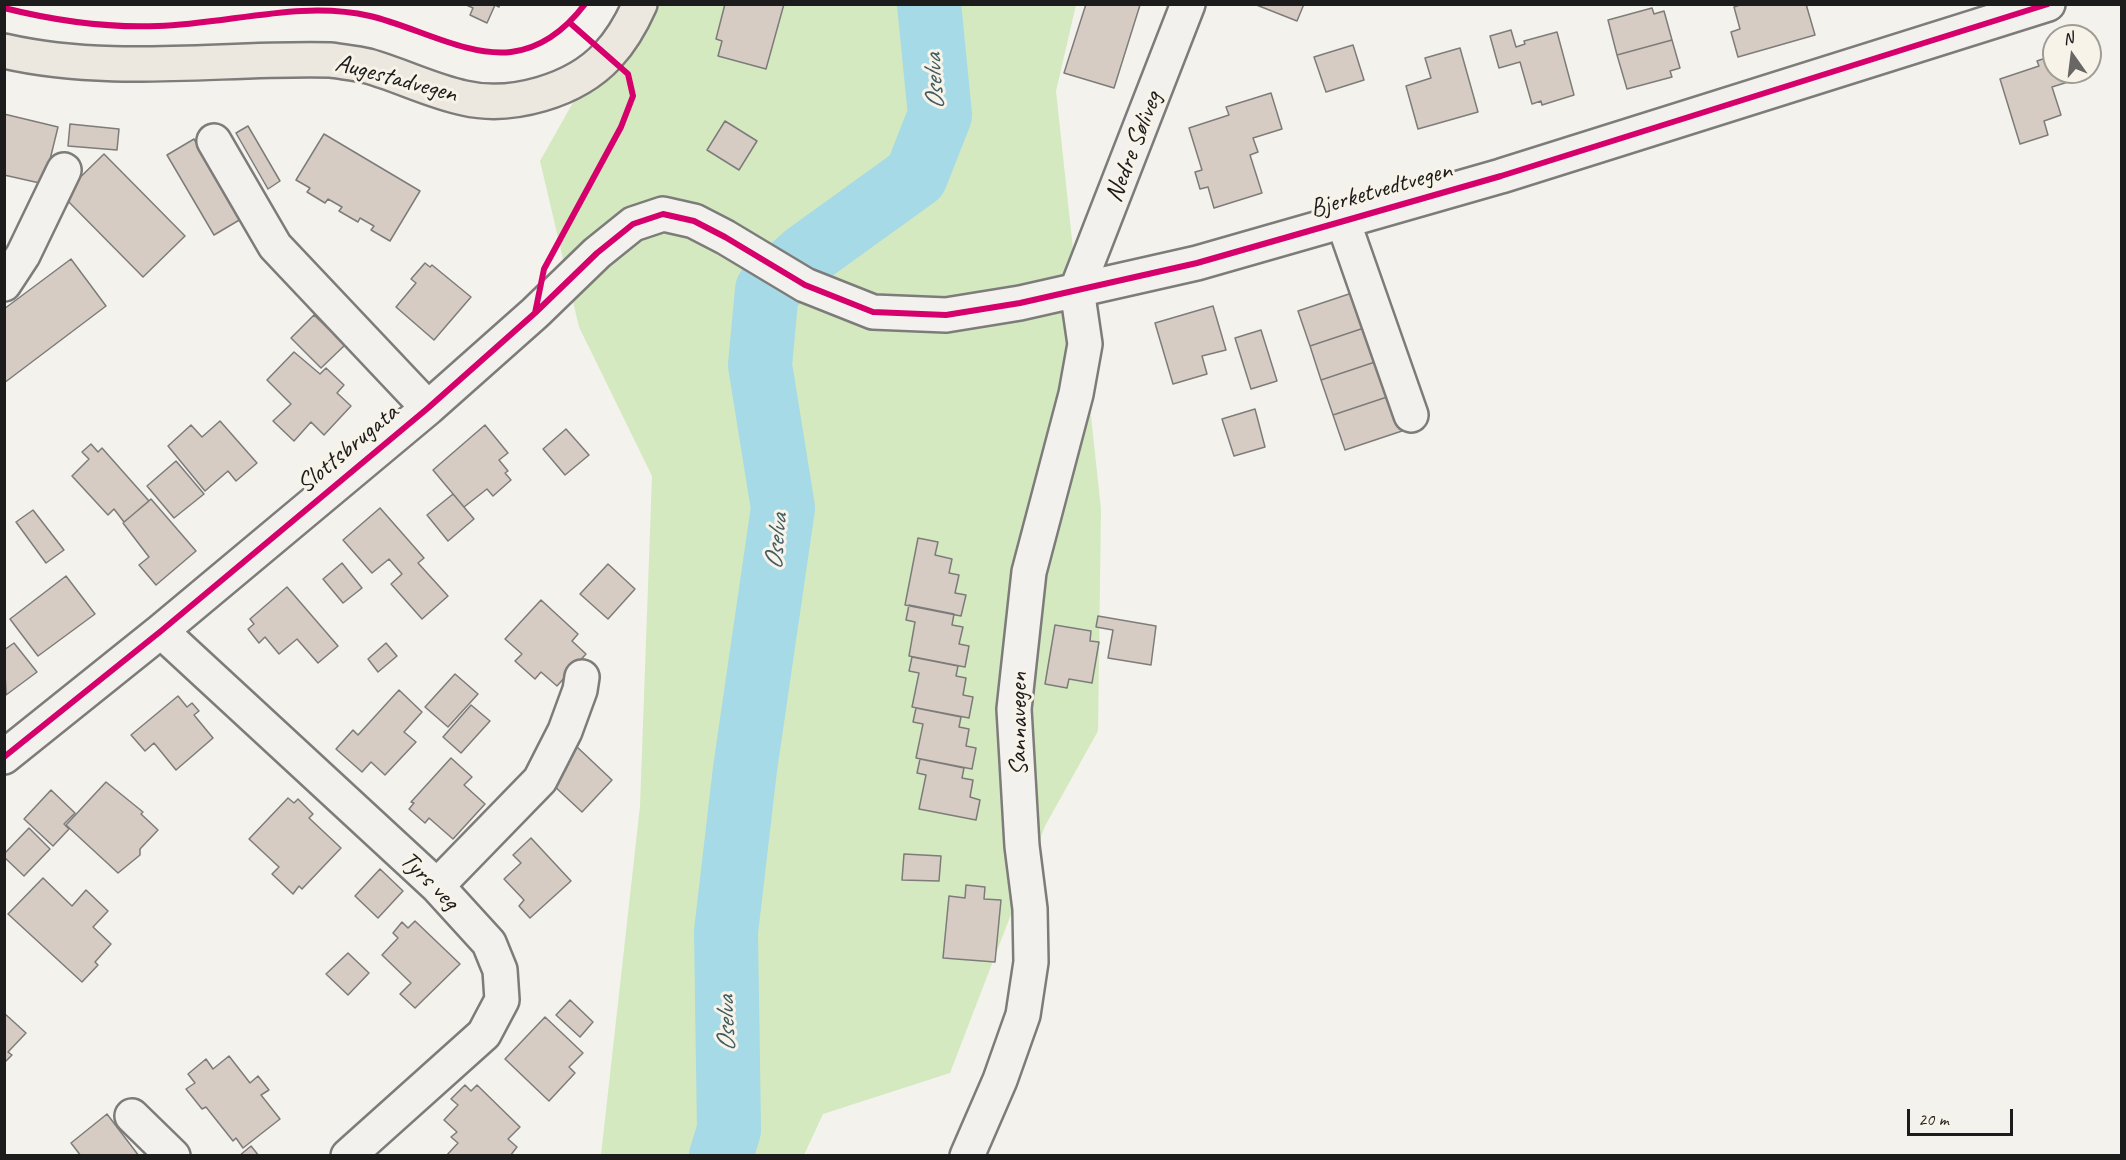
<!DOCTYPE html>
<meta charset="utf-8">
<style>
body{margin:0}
#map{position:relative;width:2126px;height:1160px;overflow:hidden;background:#f4f2ec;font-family:Caveat,sans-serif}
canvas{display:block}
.frame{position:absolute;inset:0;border:6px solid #1c1c1c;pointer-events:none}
.north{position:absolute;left:2042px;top:24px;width:60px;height:60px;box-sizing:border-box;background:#f7f3e8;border:2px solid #9f9d96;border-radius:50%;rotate:346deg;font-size:16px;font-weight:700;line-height:24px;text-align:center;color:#1c1c1c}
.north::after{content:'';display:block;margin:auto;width:21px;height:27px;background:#686765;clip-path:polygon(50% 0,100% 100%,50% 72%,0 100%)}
.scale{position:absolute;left:1907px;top:1109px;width:106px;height:27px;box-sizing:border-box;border:3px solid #1c1c1c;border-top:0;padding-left:8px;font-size:18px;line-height:21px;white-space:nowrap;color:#1c1c1c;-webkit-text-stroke:4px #f7f3e8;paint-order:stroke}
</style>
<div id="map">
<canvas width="2126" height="1160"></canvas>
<div class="frame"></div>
<div class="north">N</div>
<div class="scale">20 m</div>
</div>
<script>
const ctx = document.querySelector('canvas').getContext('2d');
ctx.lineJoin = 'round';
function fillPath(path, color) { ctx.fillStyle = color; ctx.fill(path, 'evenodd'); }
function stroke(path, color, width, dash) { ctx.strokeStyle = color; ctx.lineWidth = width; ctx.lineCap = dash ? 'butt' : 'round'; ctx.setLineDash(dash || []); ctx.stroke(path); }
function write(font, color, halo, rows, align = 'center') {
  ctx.font = font + ' Caveat,sans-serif'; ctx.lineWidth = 6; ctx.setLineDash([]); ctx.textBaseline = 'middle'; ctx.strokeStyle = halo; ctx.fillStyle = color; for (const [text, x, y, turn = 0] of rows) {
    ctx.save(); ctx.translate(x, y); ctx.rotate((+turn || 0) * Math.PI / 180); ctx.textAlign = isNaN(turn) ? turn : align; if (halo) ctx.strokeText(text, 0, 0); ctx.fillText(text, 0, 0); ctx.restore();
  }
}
const green = new Path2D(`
 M628 5H1076L1056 91 1101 509 1098 731 1045 826 950 1073 823 1114 804 1155H601L640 806 652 476 579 327 540 161Z`);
const river = new Path2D(`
 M721 1156 729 1130 726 932 745 769 783 508 760 365 767 290 805 256 916 176 940 115 929 4`);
const building = new Path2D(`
 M464 4H500L499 7 495 5 487 23 470 15 473 8Z
 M725 4H784L766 69 718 56 722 41 716 39Z
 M1086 4 1140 5 1114 88 1064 73Z
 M1254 4H1304L1297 21Z
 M1743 4H1806L1815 35 1738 57 1731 32 1740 29 1734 7Z
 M1652 8 1654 14 1664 11 1672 40 1617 55 1608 20Z
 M1511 30 1516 47 1525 44 1524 41 1557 32 1574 95 1542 105 1541 101 1532 104 1520 62 1499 68 1490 36Z
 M1672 40 1680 68 1670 71 1672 77 1627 89 1617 55Z
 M1353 45 1364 80 1326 92 1314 57Z
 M1460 48 1478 112 1418 129 1406 86 1431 78 1425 58Z
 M2054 55V72H2086L2087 76 2052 87 2061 115 2044 121 2048 135 2020 144 2000 79 2039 66 2037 61Z
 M1271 93 1282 129 1253 138 1258 152 1250 155 1262 193 1214 208 1208 187 1200 189 1195 172 1202 170 1189 128 1229 115 1226 107Z
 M4 114 58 127 44 184 4 175Z
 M725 121 757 141 739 170 707 150Z
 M70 124 119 129 117 150 68 146Z
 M248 126 280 181 268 189 236 133Z
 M324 134 420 191 390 241 371 230 374 226 360 218 358 222 339 211 342 207 328 199 325 203 307 192 310 188 296 180Z
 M194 139 241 219 214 235 167 155Z
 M104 154 185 236 143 277 62 195Z
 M71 259 106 306 4 383V309Z
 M425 263 430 267 432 265 471 297 434 340 396 307 416 283 411 279Z
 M1355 292 1367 327 1310 346 1298 311Z
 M1213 306 1226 350 1202 356 1207 374 1173 384 1155 323Z
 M314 315 345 345 321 368 291 338Z
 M1367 327 1378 361 1321 380 1310 346Z
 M1261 330 1277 381 1251 389 1235 338Z
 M294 352 320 374 326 368 344 385 337 393 351 406 324 435 311 422 294 441 273 421 291 404 267 380Z
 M1378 361 1390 396 1333 415 1321 380Z
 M1390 396 1402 431 1345 450 1333 415Z
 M1255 409 1265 447 1234 456 1222 419Z
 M220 421 257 463 236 481 228 471 205 491 168 446 191 425 202 437Z
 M485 425 508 453 499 460 508 471 505 473 511 480 493 496 487 489 464 507 433 470Z
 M566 429 589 455 565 475 543 449Z
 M91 444 98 452 102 448 149 501 124 522 114 509 108 515 72 476 89 459 82 452Z
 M176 461 204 494 174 518 147 486Z
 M453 494 474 519 448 541 427 515Z
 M151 499 196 551 156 585 139 565 149 557 123 523Z
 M380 508 424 558 418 563 448 596 422 619 391 584 402 574 389 559 372 573 343 540Z
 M33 510 64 550 46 563 16 522Z
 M918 538 938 542 935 555 952 559 949 573 959 575 955 593 966 595 961 616 905 605Z
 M342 563 362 588 343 603 323 579Z
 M608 564 635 589 608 619 580 594Z
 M66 576 95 614 38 656 10 619Z
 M287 587 338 646 318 663 297 639 279 654 265 637 259 643 248 629 254 624 250 619Z
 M541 600 578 634 572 641 586 654 557 686 541 672 535 679 515 661 522 654 505 639Z
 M909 605 954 614 952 625 963 627 959 644 969 646 965 667 909 656 915 622 906 620Z
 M1098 616 1156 626 1151 665 1108 658 1113 630 1096 627Z
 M1055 625 1091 631 1090 641 1099 642 1092 683 1069 679 1067 688 1045 684Z
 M14 643 37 672 6 695 4 650Z
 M386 643 397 656 378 672 368 659Z
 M912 657 958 666 956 676 966 678 963 695 973 697 969 718 912 707 919 673 909 671Z
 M455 674 478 694 448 727 425 707Z
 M399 690 422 712 404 732 416 742 385 775 371 762 362 772 336 749 353 730 358 735Z
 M178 696 187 707 192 703 199 711 194 715 213 738 176 770 154 743 145 751 131 735Z
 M471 705 490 721 461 753 443 737Z
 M916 708 961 717 959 727 969 729 966 746 976 748 972 769 916 758 923 724 913 722Z
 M576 746 612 780 582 812 552 784 566 769 560 763Z
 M451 758 472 777 464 785 485 804 453 839 429 818 425 823 409 809 414 803 411 802Z
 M920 759 964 768 962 778 973 780 970 797 980 800 976 820 919 809 926 775 917 773Z
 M106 782 143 812 141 814 158 830 140 849V855L118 873 66 825Z
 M51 790 75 813 64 824 69 829 53 846 24 819Z
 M288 798 294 803 298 799 313 814 309 818 341 848 302 889 299 886 293 894 272 874 279 867 249 839Z
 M29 828 50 849 24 876 4 857V854Z
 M531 838 571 881 530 918 519 906 524 900 504 879 521 863 513 855Z
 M904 854 941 856 939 881 902 880Z
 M380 869 403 891 378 918 355 896Z
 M43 878 72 906 86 890 108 911 93 927 111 944 95 962 98 965 82 982 8 914Z
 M966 885 985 887 984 899 1001 900 995 962 943 958 949 896 965 898Z
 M415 921 460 964 415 1008 400 994 411 983 382 955 398 938 393 933 402 922 408 928Z
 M348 953 369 973 348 995 326 974Z
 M570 1000 593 1022 580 1037 556 1015Z
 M4 1013 26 1033 8 1052 12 1055 4 1063Z
 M545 1017 583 1053 569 1067 575 1073 549 1101 505 1059Z
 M229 1056 250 1083 258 1076 269 1090 261 1095 280 1119 243 1148 236 1138 233 1141 206 1107 202 1109 186 1089 195 1083 188 1074 206 1059 213 1069Z
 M465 1085 471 1091 477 1085 520 1127 508 1139 517 1147 510 1156H446L458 1143 451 1137 457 1132 444 1120 458 1105 451 1099Z
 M107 1114 139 1156H81L71 1143Z
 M251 1146 259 1156H239Z`);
const minor = new Path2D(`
 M214 141 275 246 428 408
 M1343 221 1411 415
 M4 284 23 255 64 170
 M161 631 437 886 489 943 500 970 502 1000 484 1034 348 1156
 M4 757 161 631 428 408 535 313 597 253 633 224 663 214 694 221 725 237 805 285 873 312 946 315 1020 303 1197 263 1501 176 2048 4
 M437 886 540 780 565 731 580 690 582 677
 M132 1116 173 1156
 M967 1156 1000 1080 1023 1015 1031 962 1030 909 1022 846 1014 709 1029 572 1076 394 1085 344 1077 289 1188 4`);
const major = new Path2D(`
 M4 51C113 76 222 57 331 60 343 62 356 63 368 66 400 75 431 91 464 98 511 109 575 91 608 55 622 40 632 22 640 4`);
const cycleway = new Path2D(`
 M4 8C52 20 108 28 158 26 229 24 300 0 370 16 414 26 466 57 511 52 543 48 566 29 585 4
 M535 313 544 269 621 127 633 96 628 74 570 23
 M4 757 161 631 428 408 535 313 597 253 633 224 663 214 694 221 725 237 805 285 873 312 946 315 1020 303 1197 263 1501 176 2048 4`);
const streetNames = [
 ["Augestadvegen",396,79,15],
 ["Nedre Søliveg",1134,147,-69],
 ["Bjerketvedtvegen",1381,190,-16],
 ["Slottsbrugata",348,449,-40],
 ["Sannavegen",1019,724,-90],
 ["Tyrs veg",429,881,45]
];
const waterNames = [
 ["Oselva",935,82,-93],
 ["Oselva",777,542,-84],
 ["Oselva",727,1024,-91]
];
fillPath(green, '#d4e9c0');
stroke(river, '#a5dae6', 64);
fillPath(building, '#d6ccc4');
stroke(building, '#7d7c7a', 1.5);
stroke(minor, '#7d7c7a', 38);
stroke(major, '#7d7c7a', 38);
stroke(minor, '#f2f1ed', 33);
stroke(major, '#ede8df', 33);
stroke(cycleway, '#d6006c', 6);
write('26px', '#1c1c1c', '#f7f3e8', streetNames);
write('italic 27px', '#405b62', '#f7f3e8', waterNames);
</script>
